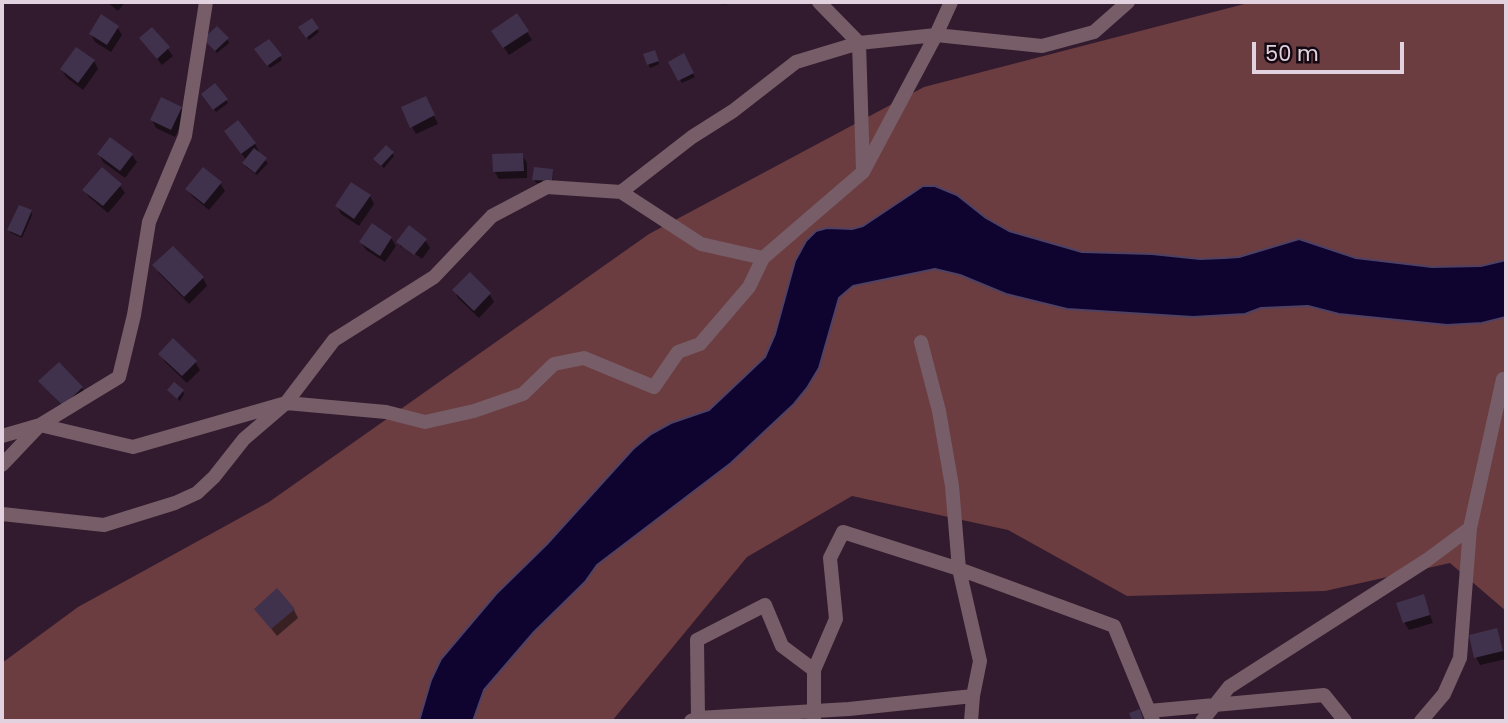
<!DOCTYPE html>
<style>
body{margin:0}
#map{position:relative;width:1508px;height:723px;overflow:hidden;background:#321b2f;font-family:Poppins,sans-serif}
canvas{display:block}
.frame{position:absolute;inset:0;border:4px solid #e2d2df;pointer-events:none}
.scale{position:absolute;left:1252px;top:42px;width:152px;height:32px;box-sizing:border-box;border:4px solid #e2d2df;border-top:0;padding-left:9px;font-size:21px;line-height:24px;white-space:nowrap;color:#e2d2df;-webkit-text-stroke:5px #140912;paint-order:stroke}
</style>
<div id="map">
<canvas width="1508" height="723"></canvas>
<div class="frame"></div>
<div class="scale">50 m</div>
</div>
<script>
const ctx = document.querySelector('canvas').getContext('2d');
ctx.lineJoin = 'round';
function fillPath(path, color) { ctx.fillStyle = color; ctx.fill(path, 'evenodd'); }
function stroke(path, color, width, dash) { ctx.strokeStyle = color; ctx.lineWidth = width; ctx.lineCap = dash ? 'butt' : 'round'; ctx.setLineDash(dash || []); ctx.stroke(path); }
const green = new Path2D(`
 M1252 2H1506V260L1481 266 1432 267 1356 258 1299 239 1239 257 1225 258 1200 259 1152 254 1082 252 1009 231 986 218 957 195 935 186H923L863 226 852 229 827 228 816 231 795 261 775 334 765 357 709 410 671 423 651 434 633 449 547 544 496 594 428 691 419 721H2V663L78 607 269 502 649 234 924 87Z
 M935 269 960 275 1006 294 1067 309 1193 317 1245 314 1261 308 1309 306 1339 314 1447 325 1482 323 1506 317V611L1450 563 1325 591 1127 596 1008 530 852 496 747 557 612 721H473L484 690 534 632 585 582 597 565 731 463 825 347 839 298 853 286Z`);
const water = new Path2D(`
 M923 186H935L957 195 986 218 1009 231 1082 252 1152 254 1200 259 1225 258 1239 257 1299 239 1356 258 1432 267 1481 266 1506 260V317L1482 323 1447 325 1339 314 1308 306 1261 308 1245 314 1193 317 1067 309 1006 294 960 275 935 269 853 286 839 298 819 368 807 388 794 404 731 463 597 565 585 582 534 632 484 690 473 721H419L431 680 441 659 496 594 547 544 633 449 651 434 671 423 709 410 765 357 775 334 795 261 806 241 816 231 827 228 852 229 863 226Z`);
const shadow = new Path2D(`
 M107 2H125L118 11Z
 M720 2H738L722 5Z
 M517 16 532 40 509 55 498 39Z
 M311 20 319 32 309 40 301 28Z
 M117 27 122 35 111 52 95 42 91 34Z
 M152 29 173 56 162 65 141 38Z
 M227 39 229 43 217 53 207 42Z
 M258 53 280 56 282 60 270 68Z
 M645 55H656L659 64 650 68Z
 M683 56 695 77 682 83 670 63Z
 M94 61 98 69 83 90 66 77 62 70Z
 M205 98 226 100 228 103 216 112Z
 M429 106 438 124 416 134 412 127Z
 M181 108 185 116 175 137 156 128 152 120Z
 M238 122 255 144 259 152 257 153 268 163 257 175 246 167 244 163 247 161 230 139Z
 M392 153 394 156 384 168 378 163Z
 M99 154 132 155 137 162 125 178 103 162Z
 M522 155 527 163V178L499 179 494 171Z
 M552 170 553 184 536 183 534 179Z
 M220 183 225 191 209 210 192 196 187 189Z
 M120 186 125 193 108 213 89 197 85 190Z
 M370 196 374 204 359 226 341 214 337 206Z
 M31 211 32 215 22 238 11 233 9 230Z
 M391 238 396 246 385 262 366 250 361 242Z
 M425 240 430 248 422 259 402 244V249L419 262 403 250 398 242Z
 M155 266 203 278 207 286 189 304 159 273Z
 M470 275 490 295 494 302 479 318 458 298 454 290Z
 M161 354 195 362 200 370 187 383 165 362Z
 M40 381 82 388 86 395 68 413Z
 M169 391H183L184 394 180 401Z
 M1423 596 1433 623 1409 630 1404 622Z
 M256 609 294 610 298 618 277 636Z
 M1496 630 1506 659 1480 665 1476 657Z`);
const building = new Path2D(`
 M517 13 529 31 503 48 491 31Z
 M101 14 119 26 107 45 89 34Z
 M312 18 319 28 306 38 298 27Z
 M217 26 229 38 215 51 203 39Z
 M152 27 170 47 157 59 139 38Z
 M269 39 282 55 267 66 254 49Z
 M76 47 95 60 78 83 60 69Z
 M655 50 659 61 647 65 643 54Z
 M684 53 694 73 678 81 668 62Z
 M215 83 228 99 213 110 201 94Z
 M426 96 435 115 410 128 401 107Z
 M161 97 182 107 171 130 150 120Z
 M238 120 256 143 241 154 224 131Z
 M110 137 133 154 120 171 97 154Z
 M386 145 394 152 381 166 373 159Z
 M254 148 267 158 255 173 242 163Z
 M523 153 524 171 493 172 492 154Z
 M102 167 122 184 103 206 82 190Z
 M203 167 222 182 204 204 185 189Z
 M534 167 553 169 552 181 532 180Z
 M351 182 371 195 354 219 335 206Z
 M19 205 32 210 21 236 7 230Z
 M372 223 392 237 380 256 359 242Z
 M409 225 427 239 414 255 396 242Z
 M173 246 204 277 184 297 152 265Z
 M470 272 491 293 474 311 452 290Z
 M173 338 197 361 182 376 158 354Z
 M59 362 83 387 63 406 38 381Z
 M174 382 184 390 177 399 167 390Z
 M277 588 295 609 271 629 254 609Z
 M1424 594 1430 615 1403 623 1396 603Z
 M1497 628 1503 651 1474 658 1469 635Z
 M1140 709 1143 719 1132 721 1129 713Z`);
const street = new Path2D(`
 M819 2 859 43 863 170
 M621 192 701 244 763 258 863 172 936 35 951 2
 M921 342 939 411 952 486 959 569 980 661 973 696 971 721
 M2 436 40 425 133 447 286 403 386 412 425 422 474 411 523 394 554 364 584 358 654 387 678 352 700 344 749 287 763 258
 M2 465 40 425 119 377 134 315 149 222 185 136 206 2
 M2 514 104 525 175 503 197 493 214 477 244 439 286 403 334 340 434 277 492 216 547 187 621 192 692 137 733 111 796 62 859 43 936 35 1042 46 1094 32 1128 2
 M1149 711 1324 695 1345 721
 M698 718 697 640 765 605 782 646 814 670
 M691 721 698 718 849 709 973 696
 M814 721V670L836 619 830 558 843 532 959 569 1114 626 1153 721
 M1202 721 1229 687 1427 560 1470 528 1503 379
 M1421 721 1444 694 1460 658 1470 528`);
fillPath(green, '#6b3d40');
fillPath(water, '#0f0330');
stroke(water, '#4e4164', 2);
fillPath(shadow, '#0007');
fillPath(building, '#40314c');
stroke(street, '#775d67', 14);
</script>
